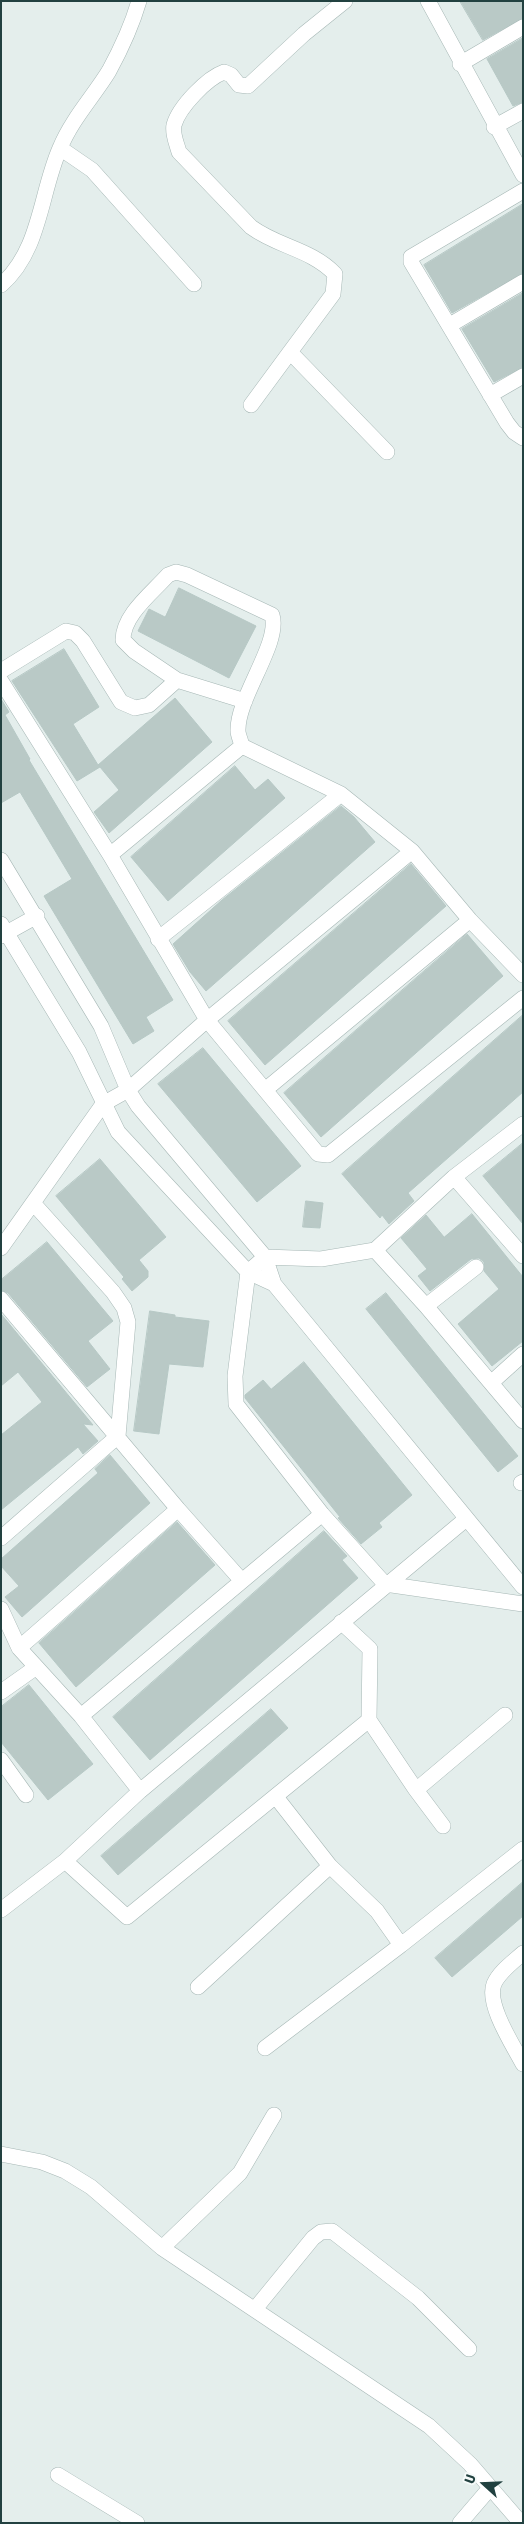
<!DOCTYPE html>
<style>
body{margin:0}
#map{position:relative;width:524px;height:2524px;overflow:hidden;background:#e4eeec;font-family:"Asap Condensed",sans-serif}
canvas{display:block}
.frame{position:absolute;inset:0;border:2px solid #224140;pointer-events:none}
.north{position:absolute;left:459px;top:2459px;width:50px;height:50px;-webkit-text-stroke:4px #f5faf9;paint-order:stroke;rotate:290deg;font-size:14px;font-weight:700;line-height:20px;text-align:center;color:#224140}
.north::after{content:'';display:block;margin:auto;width:18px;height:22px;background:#224140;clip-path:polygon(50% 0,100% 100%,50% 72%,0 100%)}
</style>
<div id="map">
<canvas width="524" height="2524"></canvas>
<div class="frame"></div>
<div class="north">U</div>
</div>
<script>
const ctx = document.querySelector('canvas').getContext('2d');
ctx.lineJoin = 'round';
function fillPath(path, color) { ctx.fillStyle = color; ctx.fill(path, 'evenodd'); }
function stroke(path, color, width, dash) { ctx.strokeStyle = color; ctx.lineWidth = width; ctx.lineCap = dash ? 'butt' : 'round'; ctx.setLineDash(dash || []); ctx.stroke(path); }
const building = new Path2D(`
 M460 1H523V18L483 40Z
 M523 38V102L513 106 487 59Z
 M523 204V273L452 313 424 265Z
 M523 293V367L494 382 462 329Z
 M179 588 256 626 229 678 138 631 149 609 165 617Z
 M64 649 99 707 73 724 98 765 175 698 212 742 109 833 94 812 119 790 100 767 77 781 12 681Z
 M1 699 9 712 5 715 30 759 29 760 173 1000 146 1017 154 1031 133 1044 44 896 72 879 20 792 1 803Z
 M235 766 255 790 268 779 285 798 168 901 131 857Z
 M341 806 354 817 375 842 206 991 190 972 173 944 222 900Z
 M411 864 446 906 265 1065 228 1021Z
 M467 934 503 976 321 1137 284 1093Z
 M523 1015V1092L408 1193 414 1201 389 1224 382 1215 380 1218 342 1174Z
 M203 1048 301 1166 257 1202 158 1084Z
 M523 1143V1224L483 1176Z
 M100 1159 166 1237 139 1260 148 1271V1277L132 1291 122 1279 124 1277 56 1196Z
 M306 1201 323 1203 320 1228 303 1227Z
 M472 1214 523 1277V1341L492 1366 458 1324 499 1289 484 1271V1262L479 1258 471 1259 430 1291 418 1276 427 1269 401 1238 426 1215 444 1237Z
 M47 1242 113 1321 88 1341 110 1369 87 1387 8 1293 1 1290V1280Z
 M386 1293 518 1456 498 1472 366 1309Z
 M150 1311 175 1315V1317L209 1321 203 1367 169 1364 159 1434 134 1431Z
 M1 1314 93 1425 83 1424 98 1441 83 1454 78 1447 1 1510V1435L42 1402 18 1372 1 1386Z
 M304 1362 412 1495 379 1523 382 1527 361 1544 338 1518 340 1517 245 1398V1395L263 1380 271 1389Z
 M110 1455 150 1503 22 1617 5 1597 19 1586 1 1566V1559L98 1473 95 1469Z
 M177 1522 215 1565 76 1687 39 1643Z
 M324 1531 347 1556 342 1560 358 1578 150 1760 113 1717Z
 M29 1685 93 1764 48 1800 1 1742V1707Z
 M271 1709 288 1728 118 1875 101 1856Z
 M523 1882V1916L452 1977 435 1958Z`);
const minor = new Path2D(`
 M345 1 304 34 248 86 239 85 231 75 224 72C207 78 179 107 174 125 172 134 177 144 179 152L251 227C278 247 311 249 335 274L333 294 290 352 387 452
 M428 1 523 175
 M460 64 523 27
 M494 127 523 111
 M60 148 92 170 194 284
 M523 191 411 257V262L507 423 514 432 523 438
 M1 285C41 250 40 193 60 148 72 119 93 97 109 71 121 49 132 25 139 1
 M450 325 523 282
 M490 395 523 376
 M251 405 290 352
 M1 671 66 631 75 633 83 641 121 702 135 708 149 705 177 680
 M1 681 110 855 207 1020 318 1154 328 1155 523 998
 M245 701 177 680 134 651 123 640C123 615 152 593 168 575L176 572 187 575 272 615C281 643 237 697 238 731 238 735 241 741 242 746L341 794 412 851 470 920 523 975
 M110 855 242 746
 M1 860 101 1026 128 1090 138 1106 265 1257 274 1284 523 1587
 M1 924 79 1052 118 1132 248 1272 274 1284
 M1 936 37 916
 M158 939 341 794
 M265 1090 470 920
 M454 1177 523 1256
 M1 1248 103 1104 128 1090 207 1020 412 851
 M375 1250 454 1177 523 1124
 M1 1299 178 1509 242 1581
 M426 1306 476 1267
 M492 1382 523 1354
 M523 1421 426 1306 375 1250 321 1259 265 1257 248 1272 235 1376 236 1404 322 1514 385 1584 523 1604
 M521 1483 523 1482
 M1 1538 118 1436 128 1322 124 1308 113 1292 34 1204
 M1 1609 19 1648 81 1716 140 1791
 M19 1648 178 1509
 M1 1692 35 1668
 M81 1716 322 1514
 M369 1720 416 1790 505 1715
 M1 1760 26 1795
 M416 1790 443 1826
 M276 1797 330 1866 377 1911 401 1945 523 1849
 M65 1861 127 1917 369 1720 370 1649 341 1622
 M1 1910 65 1861 140 1791 466 1519
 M523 1953C513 1962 499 1972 494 1984 486 2004 513 2045 523 2064
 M198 1987 330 1866
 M265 2048 401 1945
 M1 2154 42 2162 65 2171 91 2187 162 2248 429 2426 470 2464 521 2523
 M162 2248 240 2173 274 2115
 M255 2309 313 2238 321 2232 332 2231 418 2298 469 2349
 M58 2475 137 2523
 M460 2523 490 2488`);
fillPath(building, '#b9c9c6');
stroke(building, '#b6c8c5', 1);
stroke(minor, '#a6b7b5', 16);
stroke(minor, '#fff', 15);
</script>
